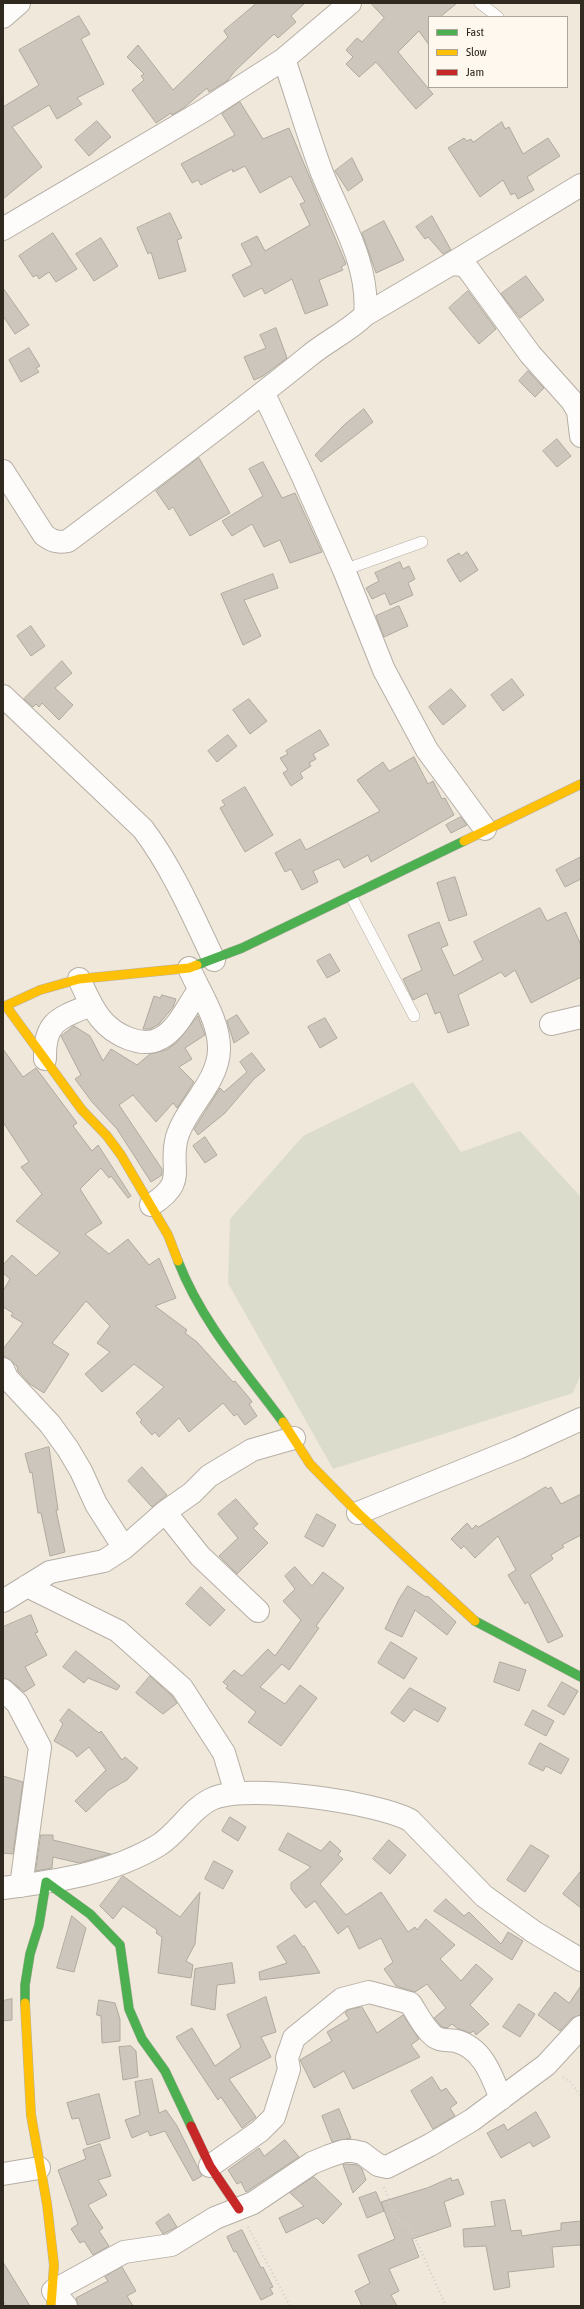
<!DOCTYPE html>
<style>
body{margin:0}
#map{position:relative;width:584px;height:2309px;overflow:hidden;background:#f0e8db;font-family:"Asap Condensed",sans-serif}
canvas{display:block}
.frame{position:absolute;inset:0;border:4px solid #2f2920;pointer-events:none}
.legend{position:absolute;left:428px;top:16px;width:140px;height:72px;box-sizing:border-box;background:#fef8ef;border:1px solid #aba59c;margin:0;padding:5px 7px;list-style:none;font-size:12px;color:#2f2920}
.legend li{display:flex;align-items:center;gap:8px;height:20px}
.legend b{width:20px;border:1px solid #aba59c}
</style>
<div id="map">
<canvas width="584" height="2309"></canvas>
<div class="frame"></div>
<ul class="legend">
<li><b style="height:5px;background:#4caf50"></b>Fast</li>
<li><b style="height:5px;background:#ffc107"></b>Slow</li>
<li><b style="height:5px;background:#c62828"></b>Jam</li>
</ul>
</div>
<script>
const ctx = document.querySelector('canvas').getContext('2d');
ctx.lineJoin = 'round';
function fillPath(path, color) { ctx.fillStyle = color; ctx.fill(path, 'evenodd'); }
function stroke(path, color, width, dash) { ctx.strokeStyle = color; ctx.lineWidth = width; ctx.lineCap = dash ? 'butt' : 'round'; ctx.setLineDash(dash || []); ctx.stroke(path); }
const green = new Path2D(`
 M413 1082 461 1152 520 1131 581 1197V1374L573 1393 333 1469 228 1283 230 1219 303 1136Z`);
const building = new Path2D(`
 M257 3H305L291 16 296 22 278 38 274 34 236 70 227 81 209 92 207 88 185 107 172 115 171 113 156 123 132 90 144 80 141 76 144 74 127 57 138 45 173 90 228 37 224 31Z
 M371 3H457L440 17H429V45L419 31 398 52 433 94 416 109 376 62 359 77 346 64 353 57 346 50 357 38 362 42 384 18Z
 M79 16 90 34 81 39 104 84 77 98 82 104 57 119 49 105 12 127 42 167 3 199V107L39 85 19 50Z
 M240 102 263 139 289 128 346 264 341 267 343 270 319 280 328 305 305 314 292 279 265 294 262 288 244 297 232 275 252 265 241 244 257 236 265 251 310 225 300 204 305 202 291 176 260 193 245 166 233 172 232 169 201 185 198 180 192 183 181 164 235 135 222 114Z
 M97 121 111 137 89 156 75 140Z
 M502 122 505 129 509 127 523 154 548 138 560 156 527 177 534 190 518 199 515 193 511 195 503 180 480 197 448 148 464 138 467 141 471 139 473 142Z
 M352 158 363 180 348 191 335 171Z
 M170 213 182 238 177 240 186 271 159 279 151 252 148 254 137 228Z
 M432 216 451 250 443 254 428 237 425 239 416 227Z
 M384 221 404 260 376 273 362 233Z
 M53 233 77 269 56 282 49 272 39 279 37 275 33 277 19 256Z
 M101 238 118 266 94 281 76 254Z
 M526 276 544 300 520 318 501 294Z
 M3 288 29 325 15 334 3 316Z
 M468 291 496 329 479 344 449 308Z
 M276 328 287 358 263 376 254 380 244 357 266 348 260 335Z
 M29 348 40 366 36 368 39 372 21 382 9 360Z
 M528 371 544 388 535 397 519 381Z
 M364 409 373 422 321 462 315 455 344 425Z
 M557 439 571 456 557 467 543 451Z
 M199 458 230 513 190 536 173 507 169 510 156 491Z
 M263 462 282 498 295 493 322 552 290 563 280 540 264 547 252 524 232 536 222 521 263 496 249 469Z
 M467 552 478 570 460 582 447 560 459 553 461 556Z
 M400 562 403 569 409 566 415 579 408 583 413 595 390 605 385 593 372 599 366 588 379 581 375 573Z
 M273 574 278 588 244 600 261 636 243 645 221 594Z
 M399 606 408 626 384 637 376 616Z
 M31 626 45 646 31 656 17 636Z
 M62 661 72 673 55 688 73 705 59 720 42 703 39 707 36 704 33 707 24 699Z
 M512 679 524 695 503 711 491 695Z
 M451 689 466 706 443 725 429 707Z
 M249 699 267 721 250 734 233 710Z
 M320 730 329 745 313 754 316 759 309 763 311 766 300 773 303 778 291 786 283 773 288 770 280 758 288 754 286 751Z
 M228 735 237 746 217 762 208 751Z
 M414 757 428 784 433 781 442 799 445 798 454 815 371 862 368 855 344 868 339 859 313 871 318 882 302 890 291 869 285 872 275 853 300 839 306 850 380 811 357 780 383 762 389 771Z
 M245 787 273 835 245 852 220 808 225 805 222 801Z
 M461 817 467 825 451 833 446 825Z
 M581 857V879L565 887 556 870Z
 M455 877 467 915 449 921 437 883Z
 M540 908 547 921 566 912 581 945V977L531 1003 515 970 505 977 501 972 458 995 469 1025 448 1033 440 1012 435 1014 427 993 413 1000 403 979 422 970 408 935 439 922 448 945 441 948 454 976 483 960 474 942Z
 M330 954 340 971 327 978 317 961Z
 M162 995 176 999 173 1007 159 1024 150 1029H143L154 996 160 998Z
 M237 1015 249 1033 234 1043 227 1021Z
 M198 1016 205 1035 185 1048 192 1059 179 1067 194 1082 177 1108 173 1103 156 1122 133 1095 119 1105 162 1169V1175L151 1182 117 1129 92 1102 75 1079 81 1075 61 1036 74 1026 90 1036 103 1061 111 1049 137 1065 150 1054 166 1050 176 1043Z
 M325 1018 337 1038 320 1048 308 1027Z
 M3 1049 23 1077 36 1068 77 1123 73 1126 92 1151 98 1145 131 1196 128 1198 111 1176 109 1178 101 1168 80 1189 102 1223 85 1234 109 1254 128 1239 149 1265 159 1258 176 1298 155 1306 187 1330 185 1333 197 1342 233 1382 235 1381 250 1399 252 1402 249 1404 257 1416 245 1425 237 1414 234 1416 223 1403 189 1432 179 1418 159 1437 155 1432 152 1435 140 1422 142 1420 136 1413 164 1387 134 1364 102 1392 85 1374 110 1352 97 1343 110 1326 86 1301 52 1343 69 1354 44 1393 30 1384 18 1371 17 1366 3 1355V1349L23 1323 11 1316 13 1313 3 1307V1291L10 1279 3 1273V1265L12 1255 36 1276 60 1253 16 1221 42 1194 21 1167 29 1162 3 1122Z
 M252 1053 265 1070 254 1079 225 1113 198 1135 194 1129 220 1088 224 1092 247 1072 240 1062Z
 M205 1137 217 1155 205 1163 193 1146Z
 M49 1447 58 1510H56L65 1552 50 1556 41 1513H38L32 1472 30 1473 25 1454Z
 M142 1467 167 1495 152 1507 128 1481Z
 M546 1487 548 1489 551 1487 561 1504 581 1494V1535L562 1545 564 1547 551 1555 553 1559 530 1575 563 1636 548 1643 528 1602 525 1604 508 1575 516 1570 498 1536 475 1558 464 1546 461 1549 451 1539 467 1523 472 1529 476 1525 478 1527Z
 M236 1499 258 1524 253 1528 268 1543 237 1574 219 1556 238 1538 218 1514Z
 M317 1514 336 1525 323 1547 305 1537Z
 M295 1567 312 1586 323 1572 344 1588 316 1626 319 1628 289 1670 282 1664 260 1687 285 1704 300 1685 317 1698 281 1746 248 1722 256 1712 226 1688 228 1686 223 1682 234 1670 242 1676 268 1649 275 1656 301 1620 283 1601 295 1589 285 1576Z
 M408 1586 426 1597 427 1596 430 1598 456 1622 447 1635 415 1610 402 1637 385 1629 399 1599Z
 M201 1587 225 1610 210 1626 186 1604Z
 M31 1615 38 1632 35 1633 47 1655 25 1667 35 1685 24 1692 11 1681 3 1678V1627Z
 M391 1642 417 1658 404 1679 378 1663Z
 M76 1651 120 1686 117 1690 88 1678 84 1683 63 1667Z
 M500 1662 526 1670 519 1691 494 1682Z
 M150 1676 172 1696 177 1703 163 1714 136 1693Z
 M562 1682 578 1691 564 1715 548 1706Z
 M410 1688 446 1708 438 1722 414 1709 404 1722 391 1713Z
 M69 1709 99 1733 101 1731 122 1760 125 1757 138 1768 127 1780 109 1790 86 1812 75 1801 106 1770 89 1747 77 1757 73 1752 54 1741 63 1724 60 1721Z
 M533 1710 554 1721 546 1736 525 1725Z
 M540 1743 569 1759 561 1774 546 1766 543 1771 529 1764Z
 M3 1776 23 1782 13 1854 3 1853Z
 M230 1817 246 1827 238 1841 222 1831Z
 M288 1833 321 1851 330 1841 341 1851 338 1855 343 1859 320 1884 346 1915 381 1892 408 1932 415 1927 417 1930 426 1919 455 1945 440 1959 461 1981 476 1964 493 1979 470 2005 489 2024 476 2035 474 2031 470 2033 457 2028 452 2024 447 2028 442 2027 434 2018 446 2008 427 1984 415 1992 396 1986 384 1969 393 1962 381 1938 359 1949 348 1926 338 1934 315 1901 306 1908 291 1889V1883L311 1867 279 1850Z
 M41 1835H53V1840L111 1854 79 1863 53 1857 52 1868 36 1871Z
 M389 1840 406 1855 390 1874 373 1859Z
 M531 1845 549 1856 525 1892 507 1880Z
 M214 1861 233 1871 223 1889 205 1879Z
 M581 1871V1908L563 1894Z
 M123 1876 180 1917 200 1892 195 1944 186 1961 193 1965 191 1978 158 1973 162 1937 156 1933 157 1930 123 1906 113 1919 100 1906Z
 M446 1899 464 1916 469 1912 501 1944 508 1932 523 1941 512 1960 434 1911Z
 M72 1916 86 1928 74 1972 57 1968Z
 M295 1935 303 1947 304 1946 320 1973 260 1980 259 1972 287 1963 277 1947Z
 M232 1963 235 1983 217 1985 215 2010 191 2005 195 1969Z
 M581 1986V2015L572 2018 560 2031 538 2015 555 1992 569 2003Z
 M266 1997 276 2032 261 2037 271 2057 229 2079 256 2117 242 2128 221 2097 218 2100 176 2037 192 2028 215 2066 241 2047 227 2015Z
 M12 1999V2020L3 2021V2001Z
 M99 2000 115 2003 120 2019V2041L102 2043 101 2016 97 2015Z
 M519 2004 535 2014 520 2037 503 2027Z
 M362 2007 377 2033 403 2015 419 2039 411 2045 420 2057 353 2089 344 2071 314 2088 300 2060 332 2041 327 2032 349 2019 345 2013 348 2010Z
 M131 2046 136 2051 138 2077 123 2080 119 2047Z
 M432 2077 441 2091 446 2088 457 2103 450 2108 455 2116 433 2129 411 2091Z
 M152 2079 159 2113 166 2110 177 2126 202 2176 193 2181 165 2131 150 2136 148 2131 132 2138 125 2120 140 2115 135 2082Z
 M99 2094 110 2138 87 2145 79 2118 72 2119 67 2103Z
 M339 2109 351 2138 332 2142 322 2116Z
 M536 2112 550 2137 533 2147 530 2142 501 2158 487 2133 504 2124 507 2130Z
 M285 2140 299 2157 246 2192 241 2182 237 2184 228 2170 259 2148 264 2156Z
 M100 2144 111 2176 98 2180 107 2195 88 2205 103 2228 99 2231 109 2246 93 2255 84 2241 80 2243 71 2229 78 2224 58 2170 86 2159 83 2150Z
 M346 2164 357 2165 362 2169 366 2180 353 2193 343 2165Z
 M314 2177 342 2204 323 2224 317 2218 286 2233 279 2218 304 2206 290 2193Z
 M451 2178 452 2181 458 2179 464 2194 444 2202 451 2226 412 2239 419 2257 389 2269 399 2291 391 2295 397 2306H362L355 2291 370 2283 358 2255 395 2239 381 2202 427 2188Z
 M376 2192 384 2211 367 2218 359 2198Z
 M505 2200 511 2231 521 2230 522 2236 561 2230V2223L581 2221V2241L580 2245 552 2247 554 2267 508 2272 510 2287 494 2290 486 2246 464 2247 463 2229 495 2226 491 2202Z
 M169 2214 177 2227 163 2234 156 2223Z
 M242 2230 261 2268 263 2267 273 2287 270 2288 273 2294 261 2300 236 2251 234 2252 227 2237Z
 M3 2262 30 2306H6L3 2301Z
 M122 2267 136 2291 127 2296 133 2306H78L76 2298 108 2281 105 2277Z`);
const path = new Path2D(`
 M563 2077 570 2082 581 2096
 M384 2187 396 2218 411 2229 446 2306
 M248 2227 290 2306`);
const lane = new Path2D(`
 M480 3 498 17
 M344 570 422 542
 M351 896 414 1016`);
const street = new Path2D(`
 M3 17 19 3
 M3 229 203 111 284 59 350 3
 M451 264 581 185
 M365 315 451 264 463 265 468 269 530 354 572 401 578 411 581 436
 M264 394 303 477 344 570 384 670 427 750 485 829
 M3 471 44 535C52 541 57 543 68 541 149 480 230 420 309 356 327 341 349 331 365 315 370 265 340 218 322 173 308 135 297 97 284 59
 M3 696 143 829C173 869 193 916 214 960
 M79 979C86 993 91 1007 101 1019 114 1035 142 1049 161 1038 178 1029 188 1005 199 990
 M551 1024 581 1017
 M45 1059C44 1021 59 1018 91 1005
 M151 1205C189 1181 168 1170 177 1137 186 1107 218 1083 219 1050 220 1022 200 993 189 968
 M3 1369 7 1378 50 1424 68 1449 81 1471 96 1504 124 1548
 M165 1512 200 1556 258 1611
 M358 1513 518 1448 581 1419
 M27 1586 118 1631 182 1688 224 1753 236 1793
 M3 1601 50 1572 104 1561 124 1548 165 1512 192 1493 209 1476 252 1450 294 1438
 M3 1690 17 1703 40 1747 21 1886
 M3 1888C57 1881 111 1874 159 1845 179 1832 192 1807 214 1798 251 1784 375 1802 410 1820L484 1896 534 1932 581 1960
 M210 2166 260 2131 274 2117 289 2069 287 2058 294 2038 342 1999 369 1992 410 2003C417 2013 425 2030 435 2037 442 2042 448 2039 456 2041 483 2048 492 2076 501 2099
 M3 2174 39 2168
 M66 2306 53 2291 124 2252 171 2245 215 2218 253 2203 312 2163 329 2156 344 2151H353L362 2153 378 2165 387 2167 430 2145 472 2120 546 2065 581 2027`);
const fast = new Path2D(`
 M197 965 242 948 464 841
 M178 1261C201 1321 245 1371 283 1422
 M475 1621 581 1677
 M25 2003V1985L30 1954 39 1925 46 1882 90 1914 120 1945 129 2009 142 2039 165 2071 191 2126`);
const slow = new Path2D(`
 M464 841 581 784
 M6 1006 82 1110 107 1136 121 1155 168 1235 178 1261
 M3 1007 40 990 79 979 189 968 197 965
 M283 1422 310 1464 358 1513 475 1621
 M25 2003 31 2115 47 2204 54 2265 51 2306`);
const jam = new Path2D(`
 M191 2126 210 2166 239 2209`);
fillPath(green, '#dcdccc');
fillPath(building, '#ccc6bc');
stroke(building, '#afa99e', 1);
stroke(lane, '#b6afa6', 12);
stroke(street, '#b6afa6', 24);
stroke(fast, '#b6afa6', 10);
stroke(slow, '#b6afa6', 10);
stroke(jam, '#b6afa6', 10);
stroke(path, '#d3d0cd', 2.5, [1, 3]);
stroke(lane, '#fdfcfa', 11);
stroke(street, '#fdfcfa', 22);
stroke(fast, '#4caf50', 9);
stroke(slow, '#ffc107', 9);
stroke(jam, '#c62828', 9);
</script>
